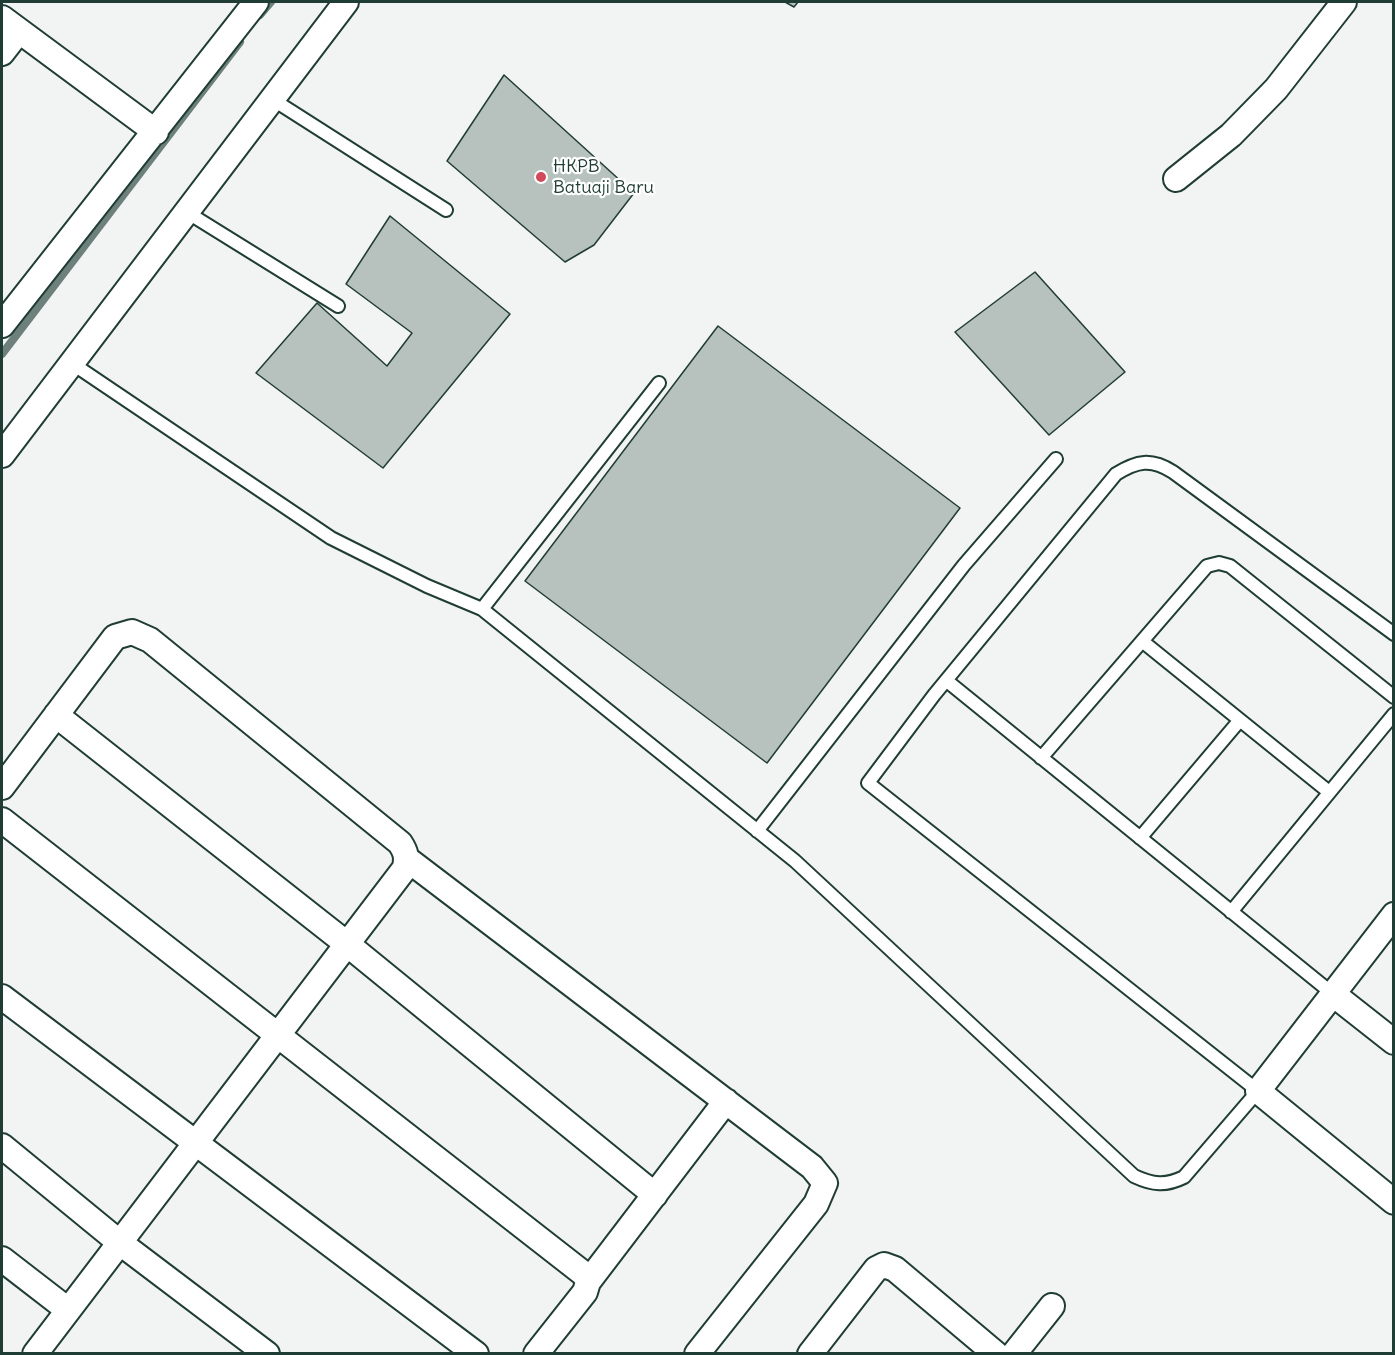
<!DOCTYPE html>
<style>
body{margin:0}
#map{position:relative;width:1395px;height:1355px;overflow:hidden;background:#f2f3f3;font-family:Delius,sans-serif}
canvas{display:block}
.frame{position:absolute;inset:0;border:3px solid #1f3d34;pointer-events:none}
</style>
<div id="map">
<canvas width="1395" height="1355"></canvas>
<div class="frame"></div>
</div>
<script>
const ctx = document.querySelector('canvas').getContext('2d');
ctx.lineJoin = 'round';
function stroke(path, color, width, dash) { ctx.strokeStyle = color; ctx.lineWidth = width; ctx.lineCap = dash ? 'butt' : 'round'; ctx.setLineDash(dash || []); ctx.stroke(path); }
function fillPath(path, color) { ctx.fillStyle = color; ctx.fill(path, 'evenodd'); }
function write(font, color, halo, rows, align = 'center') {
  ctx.font = font + ' Delius,sans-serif'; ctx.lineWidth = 4.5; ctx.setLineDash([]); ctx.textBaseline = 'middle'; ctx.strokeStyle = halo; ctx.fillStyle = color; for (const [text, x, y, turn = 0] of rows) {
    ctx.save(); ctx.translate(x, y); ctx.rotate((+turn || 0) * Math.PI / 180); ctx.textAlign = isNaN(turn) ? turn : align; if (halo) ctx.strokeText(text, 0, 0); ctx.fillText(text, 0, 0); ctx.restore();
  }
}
const stream = new Path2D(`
 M260 15 271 2
 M2 354 240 42`);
const building = new Path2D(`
 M785 2H798L794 7Z
 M504 75 634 193 594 245 565 262 447 161Z
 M390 216 510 314 383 468 256 373 317 303 387 366 412 333 346 284Z
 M1035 272 1125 372 1049 435 955 332Z
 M718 326 960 508 767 763 525 581Z`);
const lane = new Path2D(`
 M272 99 446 210
 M185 211 338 306
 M70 362 331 538 427 586 482 609 795 861 1134 1176C1153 1185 1166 1186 1184 1177L1258 1091 868 783 934 695 1116 474C1137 461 1151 458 1173 472L1394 634
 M482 609 659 383
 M1142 641 1329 792
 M947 681 1333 994
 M1041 758 1207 566 1219 563 1230 566 1394 697
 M757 831 964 565 1056 459
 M1140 838 1240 720
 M1231 912 1394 714`);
const street = new Path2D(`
 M2 18 156 132
 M2 53 19 31
 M1176 179 1231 135 1276 89 1344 2
 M2 325 256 2
 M2 455 346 2
 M56 715 347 944 655 1195
 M2 787 115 637 132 632 150 640 400 843C406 852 407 857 405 868L35 1354
 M2 820 584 1274 588 1282 585 1292 536 1354
 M407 859 812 1167 825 1183 816 1204 697 1354
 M1394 915 1258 1091 1394 1202
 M1333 994 1394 1042
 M2 997 476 1354
 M2 1146 119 1242 267 1354
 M2 1259 68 1310
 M588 1282 726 1101
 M810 1354 876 1269 884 1265 895 1269 996 1354
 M1014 1354 1052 1306`);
const markers = [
 [541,177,6,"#d1495b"]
];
const poiNames = [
 ["HKPB",553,167],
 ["Batuaji Baru",553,188]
];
stroke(stream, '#6d807b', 8);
fillPath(building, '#b7c1bd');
stroke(building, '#1f3d34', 1.5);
stroke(lane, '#1f3d34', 16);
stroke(street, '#1f3d34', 28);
stroke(lane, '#fff', 12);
stroke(street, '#fff', 24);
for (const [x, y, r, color] of markers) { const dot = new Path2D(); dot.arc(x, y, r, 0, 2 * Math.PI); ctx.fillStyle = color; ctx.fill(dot); stroke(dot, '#fff', 2); }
write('18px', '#1f3d34', '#fff', poiNames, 'left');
</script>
